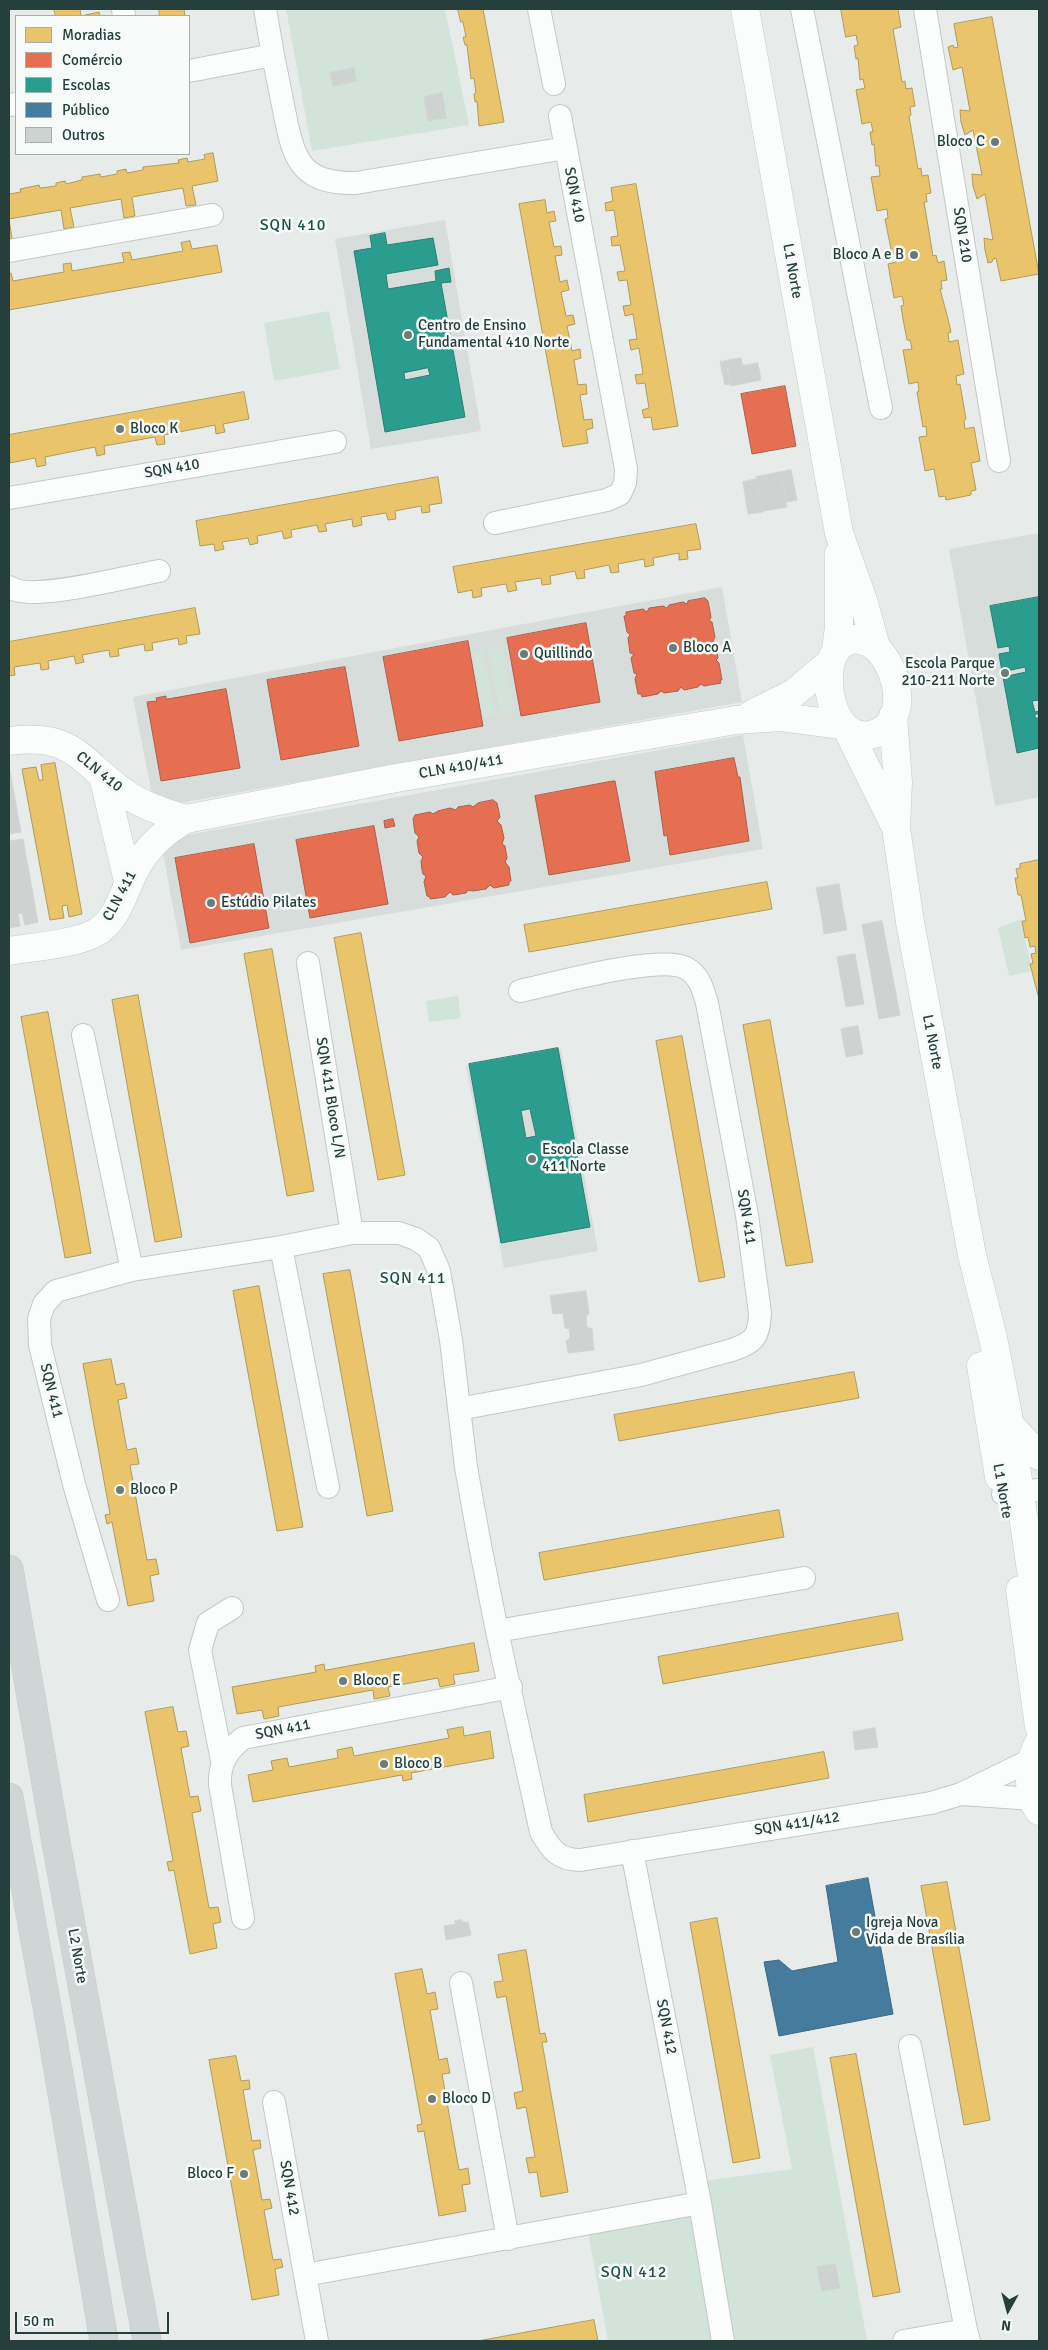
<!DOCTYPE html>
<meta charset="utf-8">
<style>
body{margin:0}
#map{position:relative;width:1048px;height:2350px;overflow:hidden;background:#e7ecea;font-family:Signika,sans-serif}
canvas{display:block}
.frame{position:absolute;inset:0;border:10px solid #263e3c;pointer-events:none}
.legend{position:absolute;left:15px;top:15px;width:175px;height:140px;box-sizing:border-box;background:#f6faf9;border:1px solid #a3afad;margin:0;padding:6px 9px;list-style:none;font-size:15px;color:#263e3c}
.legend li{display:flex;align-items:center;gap:10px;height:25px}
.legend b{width:25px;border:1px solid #a3afad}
.north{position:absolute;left:983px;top:2285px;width:50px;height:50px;-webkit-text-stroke:4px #f6faf9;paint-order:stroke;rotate:187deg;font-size:14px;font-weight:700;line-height:20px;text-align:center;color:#263e3c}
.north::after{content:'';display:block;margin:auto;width:18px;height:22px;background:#263e3c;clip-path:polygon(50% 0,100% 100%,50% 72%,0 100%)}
.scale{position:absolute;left:15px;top:2312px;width:154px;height:22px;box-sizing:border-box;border:2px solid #263e3c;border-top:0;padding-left:6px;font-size:15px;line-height:18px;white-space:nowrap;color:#263e3c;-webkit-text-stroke:4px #f6faf9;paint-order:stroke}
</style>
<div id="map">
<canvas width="1048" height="2350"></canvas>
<div class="frame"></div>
<ul class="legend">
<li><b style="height:14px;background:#e9c46a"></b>Moradias</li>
<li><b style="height:14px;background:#e76f51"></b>Comércio</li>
<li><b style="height:14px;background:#2a9d8f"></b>Escolas</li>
<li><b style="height:14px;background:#457b9d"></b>Público</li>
<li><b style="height:14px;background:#ced3d2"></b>Outros</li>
</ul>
<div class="north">N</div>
<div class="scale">50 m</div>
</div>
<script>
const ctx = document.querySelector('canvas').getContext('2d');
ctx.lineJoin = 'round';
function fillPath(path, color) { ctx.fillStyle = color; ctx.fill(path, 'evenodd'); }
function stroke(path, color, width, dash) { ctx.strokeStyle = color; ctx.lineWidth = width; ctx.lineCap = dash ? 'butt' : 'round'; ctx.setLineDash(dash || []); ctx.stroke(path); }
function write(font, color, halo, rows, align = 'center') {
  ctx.font = font + ' Signika,sans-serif'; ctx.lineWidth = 5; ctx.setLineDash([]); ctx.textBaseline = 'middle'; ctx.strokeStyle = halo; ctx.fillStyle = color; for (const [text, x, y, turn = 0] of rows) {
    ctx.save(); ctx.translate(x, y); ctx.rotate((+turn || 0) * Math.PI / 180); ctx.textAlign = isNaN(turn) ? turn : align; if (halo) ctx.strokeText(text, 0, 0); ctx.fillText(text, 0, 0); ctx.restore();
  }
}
const built = new Path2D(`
 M445 220 481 431 371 449 335 239Z
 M1039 533V797L995 806 949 549Z
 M722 587 742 702 180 803 153 800 133 697Z
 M743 735 763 849 181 950 162 848 187 835Z
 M561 1049 598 1251 504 1268 466 1066Z`);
const green = new Path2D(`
 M286 9H445L469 125 312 151Z
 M329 311 340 369 274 381 264 323Z
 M503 648 514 710 500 713 488 650Z
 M483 651 495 714 484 716 472 653Z
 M1021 919 1032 971 1009 976 998 928Z
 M458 996 461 1018 429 1022 426 1001Z
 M813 2047 867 2340 732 2341 704 2181 792 2169 770 2055Z
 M694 2213 717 2341H608L588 2232Z`);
const homes = new Path2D(`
 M54 9H80L81 16 99 12 100 16H56Z
 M159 9H184L185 16H160Z
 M458 9H483L504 122 479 126 477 101 475 102 474 94 476 93 474 78 471 79 467 45H465L463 37H466L463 22H461Z
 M841 9H898L901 27 893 29 902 82 905 81 906 89 912 88 915 106 910 107 911 115 909 116 918 169 921 168 922 176 928 175 931 193 926 194 927 202H924L933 256 936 255 938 263 944 261 947 280 941 281 942 289H940L948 319 951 332 948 333 949 342 958 340 964 374 956 376 957 385 960 384 966 419 964 420 965 429 974 427 980 461 971 463 976 490 971 491V495L946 500 945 496 939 497 934 469 925 471 919 437 927 436 926 426 923 427 917 392 919 391 918 382 909 384 903 350 912 349 910 340H907L903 319 901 306 904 305 902 296 894 298 888 264 896 262 894 253 892 254 885 219 888 218 887 209 877 211 871 177 880 176 879 166H876L874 144 872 145 870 132H873L871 122 862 124 856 90 865 88 863 79 860 80 858 58 856 59 854 46 858 45 856 35 846 37Z
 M992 17 1039 274 1001 281 996 258 993 259 992 262 988 263 985 250 984 238 993 240 985 194 977 199 973 186 972 174 982 175 973 130 965 135 961 122 960 110 970 111 962 67 953 70 948 47 953 45 954 48 958 47 954 24Z
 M213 153 218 181 192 186 196 205 186 206 183 188 132 197 135 216 124 218 121 199 70 208 74 227 64 229 61 210 9 219 12 238 9 239V194L21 192 20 189 39 185 40 188 56 186V183L65 181 66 184 82 180V177L100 174 101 177 117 174V171L126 169 127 173 143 170V167L179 163 178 160 187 158 188 162 205 159 204 155Z
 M636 184 678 426 653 430 651 417 644 418 642 410 649 408 645 383 637 384 635 375 643 374 639 348 631 350 629 340 637 339 633 314 625 316 623 306 631 305 627 280 619 281 617 272 625 271 620 245 612 246 611 237 618 236 614 210 606 211 605 203 613 201 611 188Z
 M545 200 547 213 554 211 556 221 549 222 554 247 561 246 562 255 555 256 560 282 567 280 569 290 561 292 566 316 573 315 575 324 567 326 572 351 580 349 581 358 574 360 578 385 586 384 587 394 580 395 584 420 592 419 593 428 586 430 588 443 563 447 519 204Z
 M190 241 192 249 217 245 222 272 9 310V274L11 273 13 281 64 272 63 264 71 263 72 271 124 262 122 253 130 252 132 260 183 251 181 243Z
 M244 392 249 419 223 424 225 432 216 434 215 425 164 435 165 444 157 445 155 437 104 446 105 454 97 456 95 447 45 457 46 465 37 467 35 458 10 463 9 435Z
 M438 477 442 503 429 505 430 512 422 513 421 506 395 511 396 519 388 520 386 513 361 517 362 525 353 527 352 519 325 524 327 531 319 532 317 525 291 530 292 537 284 539 282 531 257 536 258 543 250 545 248 538 222 542 224 549 215 551 214 544 200 546 196 521Z
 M696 524 701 549 687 551 688 559 679 560V553L653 558 654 565 645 567 644 559 618 564 619 572 611 573 609 565 584 570 585 578 577 579 575 571 550 576 551 584 542 585 541 578 515 582 517 590 508 592 506 584 481 588 482 596 473 598 472 590 458 593 453 567Z
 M195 608 200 634 186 636 187 643 179 645 178 638 152 643 153 650 145 651 144 644 118 649 119 656 110 657 109 650 82 655 84 662 76 664 74 656 48 661 49 669 41 670 40 663 14 667 15 675 9 676V642Z
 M55 763 82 914 69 917 67 905 62 906 64 918 50 920 22 769 36 767 39 780H43L41 765Z
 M1039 860V999L1030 964 1033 963 1031 954 1036 953 1035 946 1030 947 1028 937 1025 938 1022 921H1026L1021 895H1018L1015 878H1018L1016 869 1020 868V864Z
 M767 882 772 909 529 952 524 925Z
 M361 933 405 1175 378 1180 334 938Z
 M272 949 314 1191 287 1196 244 954Z
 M138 995 182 1237 155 1242 112 1000Z
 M48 1012 91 1253 65 1258 21 1017Z
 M770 1020 813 1262 786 1266 743 1025Z
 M682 1036 725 1277 699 1282 656 1041Z
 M350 1270 393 1511 367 1516 323 1274Z
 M259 1286 303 1527 277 1531 233 1291Z
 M111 1359 116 1385 124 1383 127 1398 118 1400 127 1450 136 1448 139 1464 130 1465 147 1560 156 1559 159 1574 150 1576 154 1601 128 1606 112 1522 107 1524 105 1515 110 1514 83 1364Z
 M854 1372 859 1398 619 1441 614 1415Z
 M779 1510 784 1537 544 1580 539 1553Z
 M898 1613 903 1640 663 1684 658 1657Z
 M474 1643 479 1671 453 1675 455 1684 440 1687 438 1678 388 1687 390 1696 374 1699 373 1690 278 1707 279 1716 264 1719 262 1710 237 1714 232 1687 316 1672 315 1666 324 1664 325 1670Z
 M173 1707 178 1732 186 1731 189 1746 181 1748 190 1797 198 1796 201 1811 192 1813 209 1908 218 1907 221 1922 213 1924 217 1948 190 1954 174 1870 169 1871 167 1862 173 1861 145 1712Z
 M463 1727 464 1736 490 1731 494 1758 411 1773 412 1779 403 1781 402 1775 253 1802 248 1775 273 1770 271 1761 287 1758 289 1767 338 1758 337 1750 352 1747 354 1756 449 1738 447 1730Z
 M824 1752 829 1778 588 1822 584 1795Z
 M947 1882 990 2120 964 2125 921 1886Z
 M717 1918 760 2158 733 2163 690 1923Z
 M526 1950 540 2034 545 2033 547 2042H542L568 2192 541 2197 537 2172 529 2173 526 2158 535 2157 526 2107 517 2109 514 2093 523 2091 506 1996 497 1998 494 1982 503 1981 498 1955Z
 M422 1969 427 1994 435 1992 438 2009 430 2010 439 2060 447 2058 450 2073 442 2074 459 2170 468 2168 470 2184 462 2185 466 2211 439 2216 424 2131 418 2132 417 2125 422 2124 395 1974Z
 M856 2054 900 2292 873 2297 830 2058Z
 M236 2056 241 2081 249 2080 250 2089 243 2090 252 2141 260 2140 261 2148 253 2150 262 2200 270 2199 272 2208 264 2210 273 2260 281 2259 283 2267 275 2269 279 2295 252 2300 209 2060Z
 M594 2320 598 2341H478L510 2335Z`);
const shops = new Path2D(`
 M785 386 796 446 752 454 741 394Z
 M705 598 708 601 711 617 709 621 712 622 715 637 713 641 716 643 718 658 716 660 719 663 722 680H720L721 683 704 686 701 684 698 687 684 690 681 687 678 691 664 693 661 691 658 694 642 697 641 694H638L635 679 637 674 634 673 631 658 634 654 630 653 628 638 630 635 627 632 624 616H626V612L643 609 647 612 649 608 663 606 667 608 669 605 683 602 687 604 688 601Z
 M586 623 600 702 521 716 507 638Z
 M468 641 483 726 399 741 383 657Z
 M345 667 359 746 281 760 267 680Z
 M226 689 240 768 161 781 147 702 157 701 156 698 166 696V699Z
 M734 758 738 777H740L749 841 670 855 667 835 664 836 655 772Z
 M613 781H615L630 861 549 875 535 796Z
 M493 800 497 803 500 817 497 821 501 825 504 838 502 844 505 846 507 858 505 862 509 867 511 881H509V885L494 888 490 885 486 889 473 891 468 890 466 893 453 895 450 892 445 897 430 899V897L427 896 424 882 426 876 423 874 422 870 421 861 423 857 419 853 417 841 419 837 415 833 413 819 415 815 430 812 433 814 438 811 450 808 456 810 458 807 470 805 473 807 478 803Z
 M393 819 395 826 385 828 384 821Z
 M374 826 388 904 310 918 296 840Z
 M254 844 269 928 190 943 175 858Z`);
const schools = new Path2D(`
 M385 233 387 245 433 238 438 265 386 274 388 289 436 281 435 271 449 268 451 282 441 283 465 417 385 432 354 251 372 248 370 236ZM428 368 430 375 405 380 404 373Z
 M1039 597V700L1032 701 1035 712 1039 711V714H1035V718H1039V748L1017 753 1003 677 1026 672 1025 667 1002 672 999 654 1010 652 1009 646 998 648 990 606Z
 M558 1048 590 1227 501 1243 469 1064ZM530 1109 536 1136 526 1138 521 1111Z`);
const public = new Path2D(`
 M868 1878 893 2014 779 2036 764 1962 779 1960 792 1971 838 1962 826 1886Z`);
const building = new Path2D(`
 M354 68 356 81 333 86 330 73Z
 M442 93 446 118 437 119 433 95Z
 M433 95 437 119 428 121 424 97Z
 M741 358 743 366 727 369 730 384 725 385 720 362Z
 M758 363 761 380 731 386 728 369Z
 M791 470 797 500 787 502 781 472Z
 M781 472 787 507 763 511 756 477Z
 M757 479 763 512 748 514 743 482Z
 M10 771 21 832 9 834 10 841 23 839 38 922 25 925 22 913 18 914 20 926 9 928V772Z
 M839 884 842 903 820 907 816 888Z
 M842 903 847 930 824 934 820 907Z
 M882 921 900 1015 879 1019 862 925Z
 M855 954 864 1004 846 1007 837 957Z
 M858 1026 863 1054 846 1057 841 1029Z
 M586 1291 589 1313 586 1317 587 1327 592 1329 594 1350 568 1353 566 1341 570 1338 569 1329 565 1328 563 1313 553 1314 550 1296Z
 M875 1728 878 1747 855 1750 853 1732Z
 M462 1920V1922H468L471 1935 446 1940 444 1926 456 1924 455 1921Z
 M835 2264 840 2288 822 2291 817 2267Z`);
const minor = new Path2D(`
 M123 9 124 16
 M539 9 554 84
 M802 9 881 408
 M925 9 999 461
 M273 55C277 75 281 95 285 115 294 162 303 184 356 183L566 148 626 469 625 483 620 494 607 500 495 523
 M189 71 273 55 265 9
 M9 105 16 104
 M560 116 566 148
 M9 251 212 215
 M9 498 335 442
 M9 587C31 603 129 576 159 571
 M308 963 352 1233
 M83 1035 132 1270
 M281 1247 328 1487
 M459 1409 641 1375 732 1350C754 1342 759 1338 760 1313L747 1215 707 1003C703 989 699 975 686 968 660 954 553 984 520 991
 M1003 1494 1039 1490
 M108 1600 74 1484 40 1345 39 1319 44 1304 56 1291 132 1270 281 1247 352 1233H399L416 1239 429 1248 439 1271 451 1340 466 1467 479 1540 497 1631 541 1832C551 1850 559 1860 580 1860L931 1803 961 1794 1033 1759
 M497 1631 804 1578
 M222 1760 200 1650 208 1623 232 1608
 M962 1794 1033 1799
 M632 1851 700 2203 723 2341
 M243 1918 220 1785C219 1763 227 1751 243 1738L511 1687
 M461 1983 508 2239
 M910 2046 966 2330
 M274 2102 305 2275
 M317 2341 305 2275 700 2203
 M904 2341 966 2330 969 2341`);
const tertiary = new Path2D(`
 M745 9 839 533 863 600 876 647
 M854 639C862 640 869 641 875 647 898 666 911 722 874 734 831 747 818 670 838 648 842 643 848 641 854 639Z
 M836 650 839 627V554
 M752 714 794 693 831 662
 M893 716 898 782 896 828 910 922 972 1255 993 1338 1010 1425 1035 1598 1039 1615
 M848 731 894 824
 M9 741C74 732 79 761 126 794 144 806 164 813 186 819
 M103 776 128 881
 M9 951C33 947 75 944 95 933 121 919 124 885 139 863 151 843 167 830 186 819L391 779 736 720 781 717 842 725
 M981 1366 999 1477
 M1010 1425 1039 1456
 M1020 1590 1039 1726
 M1039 1742C1028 1761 1026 1793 1039 1811`);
const primary = new Path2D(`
 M9 1569 57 1848 147 2341
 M9 1797 53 2040 104 2341`);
const markers = [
 [995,142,5,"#6a7b79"],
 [914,255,5,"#6a7b79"],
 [408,335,5,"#6a7b79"],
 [120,429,5,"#6a7b79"],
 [673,648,5,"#6a7b79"],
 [524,654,5,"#6a7b79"],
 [1005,673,5,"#6a7b79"],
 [211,903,5,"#6a7b79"],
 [532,1159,5,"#6a7b79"],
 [120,1490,5,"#6a7b79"],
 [343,1681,5,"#6a7b79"],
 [384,1764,5,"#6a7b79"],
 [856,1932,5,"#6a7b79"],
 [432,2099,5,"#6a7b79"],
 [244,2174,5,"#6a7b79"]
];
const poiNames = [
 ["Bloco C",985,142,"right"],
 ["Bloco A e B",904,255,"right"],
 ["Centro de Ensino",418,326],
 ["Fundamental 410 Norte",418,343],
 ["Bloco K",130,429],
 ["Bloco A",683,648],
 ["Quillindo",534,654],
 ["Escola Parque",995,664,"right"],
 ["210-211 Norte",995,681,"right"],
 ["Estúdio Pilates",221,903],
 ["Escola Classe",542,1150],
 ["411 Norte",542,1167],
 ["Bloco P",130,1490],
 ["Bloco E",353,1681],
 ["Bloco B",394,1764],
 ["Igreja Nova",866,1923],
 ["Vida de Brasília",866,1940],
 ["Bloco D",442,2099],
 ["Bloco F",234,2174,"right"]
];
const streetNames = [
 ["SQN 410",574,195,79],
 ["SQN 210",962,235,81],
 ["L1 Norte",792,271,80],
 ["SQN 410",172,469,-10],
 ["CLN 410/411",461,767,-10],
 ["CLN 410",99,772,39],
 ["CLN 411",120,896,-62],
 ["L1 Norte",932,1042,79],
 ["SQN 411 Bloco L/N",330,1098,81],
 ["SQN 411",746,1217,81],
 ["SQN 411",51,1391,76],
 ["L1 Norte",1002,1491,80],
 ["SQN 411",283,1730,-11],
 ["SQN 411/412",797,1824,-9],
 ["L2 Norte",77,1956,80],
 ["SQN 412",666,2027,79],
 ["SQN 412",289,2188,80]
];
const neighbourhoodNames = [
 ["SQN 410",293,226],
 ["SQN 411",413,1279],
 ["SQN 412",634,2273]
];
fillPath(built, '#d6ddda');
fillPath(green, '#d2e3da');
fillPath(homes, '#e9c46a');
stroke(homes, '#ae9c5c', 1);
fillPath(shops, '#e76f51');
stroke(shops, '#ad604b', 1);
fillPath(schools, '#2a9d8f');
stroke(schools, '#298076', 1);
fillPath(public, '#457b9d');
stroke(public, '#3c6980', 1);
fillPath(building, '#ced3d2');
stroke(building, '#d0d5d3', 1);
stroke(minor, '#c4c9c7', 24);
stroke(tertiary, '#c4c9c7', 29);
stroke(primary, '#c3cac9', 29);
stroke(minor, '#fbfcfc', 22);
stroke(tertiary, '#fbfcfc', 28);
stroke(primary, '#d0d6d6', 28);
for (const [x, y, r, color] of markers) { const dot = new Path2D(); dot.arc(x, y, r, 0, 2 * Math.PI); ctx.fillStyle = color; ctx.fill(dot); stroke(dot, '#f6faf9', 2); }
write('15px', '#263e3c', '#f6faf9', poiNames, 'left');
write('15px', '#263e3c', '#f6faf9', streetNames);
ctx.letterSpacing = '1px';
write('16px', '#234f4b', '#f6faf9', neighbourhoodNames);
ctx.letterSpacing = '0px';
</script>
